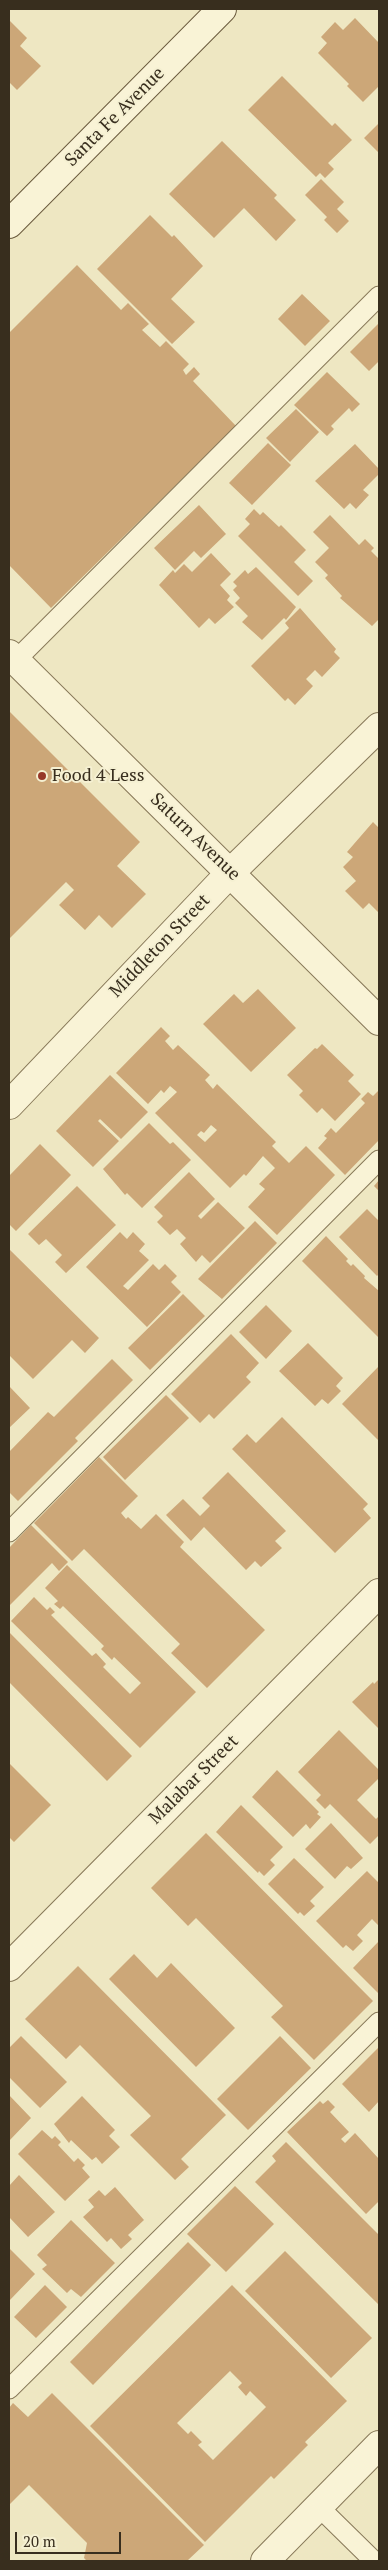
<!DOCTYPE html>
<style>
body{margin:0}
#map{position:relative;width:388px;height:2570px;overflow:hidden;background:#eee7c2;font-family:"PT Serif",serif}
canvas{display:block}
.frame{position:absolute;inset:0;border:10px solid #382e1e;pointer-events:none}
.scale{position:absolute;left:15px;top:2532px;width:106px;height:22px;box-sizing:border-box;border:2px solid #382e1e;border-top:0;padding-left:6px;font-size:15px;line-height:18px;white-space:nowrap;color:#382e1e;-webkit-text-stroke:4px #f5f0d2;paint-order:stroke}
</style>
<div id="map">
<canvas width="388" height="2570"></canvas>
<div class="frame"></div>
<div class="scale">20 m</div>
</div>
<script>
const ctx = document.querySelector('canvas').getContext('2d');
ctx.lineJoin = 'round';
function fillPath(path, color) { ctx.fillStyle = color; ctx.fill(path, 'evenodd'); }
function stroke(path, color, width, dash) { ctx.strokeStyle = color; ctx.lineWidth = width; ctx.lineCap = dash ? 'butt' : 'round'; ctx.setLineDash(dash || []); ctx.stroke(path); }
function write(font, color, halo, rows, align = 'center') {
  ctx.font = font + ' "PT Serif",serif'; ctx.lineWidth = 4; ctx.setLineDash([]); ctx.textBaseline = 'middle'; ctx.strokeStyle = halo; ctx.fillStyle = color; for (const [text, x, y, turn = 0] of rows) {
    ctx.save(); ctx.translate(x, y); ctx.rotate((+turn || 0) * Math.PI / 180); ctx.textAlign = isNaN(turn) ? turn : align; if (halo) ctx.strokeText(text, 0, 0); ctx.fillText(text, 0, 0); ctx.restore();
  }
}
const building = new Path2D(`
 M355 18 379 43V86L363 102 347 86 349 84 318 53 327 43 321 37 335 22 343 30Z
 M9 20 27 38 20 46 41 66 17 90 9 82Z
 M282 76 332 126 335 123 352 140 328 163 334 169 325 178 320 173 316 177 248 110Z
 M379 123V153L364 138Z
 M222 141 277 195 274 198 296 220 276 241 244 208 214 238 169 194Z
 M321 179 344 202 337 209 349 221 337 233 324 220 327 217 305 195Z
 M150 215 172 237 174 235 203 266 171 299 195 322 172 344 97 269Z
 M77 265 121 310 128 303 149 324 142 330 160 347 166 341 189 364 183 370 186 375 194 367 200 374 193 381 236 426 51 608 9 565V333Z
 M302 294 330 321 305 346 278 319Z
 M379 323V361L369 371 350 352Z
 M327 372 360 404 352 412 349 408 331 426 334 429 327 436 294 405Z
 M296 409 319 432 290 462 266 438Z
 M268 443 291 465 252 505 229 483Z
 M355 444 379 469V474L363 490 369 495 356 509 350 503 344 509 315 481Z
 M199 505 226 534 201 558 194 551 175 570 154 548Z
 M254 509 260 515 263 512 279 527 281 525 306 550 294 562 313 581 298 596 238 536 250 524 245 519Z
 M330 515 359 545 365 539 374 548 371 551 379 559V619L372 626 340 598 342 596 325 578 328 575 315 562 329 548 313 532Z
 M211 553 231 574 220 585 230 596 227 600 234 607 215 624 209 618 199 628 159 585 173 570 175 573 184 564 192 572Z
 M256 567 296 607 286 620 284 618 262 640 242 622 248 616 235 603 240 598 233 590 237 586 233 582 245 570 248 574Z
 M300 608 336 649 334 652 340 658 322 677 315 670 306 679 313 686 295 705 288 698 285 701 251 666 289 628 285 623Z
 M9 711 140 842 117 866 146 894 112 928 99 915 85 930 59 905 74 890 66 882 9 939Z
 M373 822 379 828V913L369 903 363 909 345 891 356 881 343 867 353 857 347 852Z
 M258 989 296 1028 251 1072 203 1024 234 994 243 1003Z
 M161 1027 170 1036 165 1041 173 1050 178 1045 210 1075 205 1080 213 1089 217 1084 276 1142 272 1146 289 1163 306 1146 335 1175 277 1235 248 1207 265 1189 259 1184 275 1168 263 1156 246 1176 244 1174 230 1188 155 1113 177 1092 170 1086 164 1093 161 1090 148 1104 116 1073ZM211 1125 217 1130 205 1142 197 1135 201 1131 204 1133Z
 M322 1044 354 1075 348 1081 361 1094 335 1121 322 1108 317 1113 299 1095 303 1091 287 1075 315 1048 317 1049Z
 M110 1075 148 1112 121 1139 100 1119 98 1121 119 1141 93 1167 56 1131Z
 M379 1090V1140L345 1175 318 1148 327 1138 324 1136 331 1128 336 1133 365 1103 361 1099 368 1092 373 1096Z
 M149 1123 170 1144 173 1142 191 1160 142 1208 127 1193 125 1195 103 1169Z
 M40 1144 71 1175 16 1231 9 1224V1176Z
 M189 1172 215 1199 198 1216 201 1219 218 1202 245 1228 210 1263 202 1255 196 1262 180 1244 186 1238 177 1229 170 1235 157 1222 163 1216 154 1207Z
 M379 1180V1191L374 1186Z
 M77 1186 116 1225 66 1273 55 1262 62 1255 46 1239 39 1245 28 1234Z
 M367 1209 379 1221V1274L377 1276 339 1237Z
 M255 1221 277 1243 222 1299 198 1279Z
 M120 1232 127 1239 133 1232 145 1244 139 1251 149 1260 123 1286 128 1290 153 1264 159 1270 165 1264 177 1276 171 1282 181 1292 147 1327 86 1267Z
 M326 1236 348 1259 346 1261 351 1266 353 1264 365 1276 364 1278 379 1291V1338L302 1261Z
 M9 1249 99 1338 85 1353 72 1340 33 1379 9 1355Z
 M183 1294 205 1316 150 1370 128 1348Z
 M266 1305 292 1331 266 1359 239 1332Z
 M231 1334 259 1363 246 1377 251 1382 214 1419 209 1414 200 1423 171 1394Z
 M308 1343 343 1378 336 1386 341 1391 328 1404 322 1399 315 1406 279 1371Z
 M112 1359 133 1380 75 1438 78 1441 18 1501 9 1492V1452L48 1412 54 1417Z
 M379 1366V1441L342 1404Z
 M9 1386 30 1408 9 1428Z
 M166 1395 189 1418 125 1480 103 1457Z
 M282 1417 368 1504 363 1509 371 1518 335 1553 232 1449 247 1434 256 1443Z
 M99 1457 138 1496 121 1513 126 1519 128 1517 141 1529 156 1514 184 1542 180 1547 265 1630 207 1688 171 1653 180 1644 84 1549 72 1561 34 1523Z
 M228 1472 286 1531 275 1541 282 1548 261 1567 255 1561 246 1570 204 1527 191 1541 166 1515 183 1499 200 1516 210 1506 202 1498Z
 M31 1525 68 1562 59 1571 52 1563 9 1606V1548Z
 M67 1565 196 1692 140 1748 11 1621 34 1597 47 1610 50 1607 55 1612 51 1615 92 1656 96 1653 106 1664 103 1667 130 1694 141 1683 114 1657 112 1660 101 1649 104 1646 63 1606 60 1609 54 1604 58 1601 45 1588Z
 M9 1632 132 1756 107 1781 9 1682Z
 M379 1679V1729L352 1702 373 1682 374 1684Z
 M339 1730 379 1770V1778L357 1800 376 1819 379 1816V1835L370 1844 330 1804 325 1809 316 1800 321 1795 298 1772Z
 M9 1763 51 1805 14 1842 9 1837Z
 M277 1770 319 1812 317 1814 321 1817 310 1829 306 1824 293 1837 252 1797Z
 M241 1805 283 1847 270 1860 275 1865 264 1876 259 1871 258 1873 216 1832Z
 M331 1823 363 1858 351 1869 347 1866 335 1879 305 1849Z
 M206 1833 373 2001 314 2060 271 2017 283 2006 196 1918 188 1926 151 1888Z
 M294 1858 324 1887 310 1901 315 1906 304 1916 300 1912 298 1914 268 1884Z
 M367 1871 379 1883V1926L372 1919 357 1935 363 1941 353 1951 346 1945 343 1948 316 1921Z
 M379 1941V1994L353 1968Z
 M134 1954 157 1978 171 1963 235 2028 196 2067 109 1979Z
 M78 1966 226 2115 181 2159 189 2167 175 2180 130 2135 151 2116 80 2045 66 2059 25 2019Z
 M21 2036 67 2082 40 2108 9 2077V2048Z
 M280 2036 311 2068 248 2130 217 2099Z
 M379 2047V2101L369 2112 342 2084Z
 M9 2095 31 2118 9 2141Z
 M82 2096 115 2130 109 2136 120 2147 102 2164 96 2157 92 2160 71 2140 69 2143 54 2124Z
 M328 2100 335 2107 330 2112 349 2132 341 2139 345 2143 355 2133 379 2159V2201L366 2214 287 2132 320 2101 323 2104Z
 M42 2130 52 2139 55 2136 61 2142 58 2145 74 2162 78 2158 85 2165 82 2168 90 2177 65 2201 18 2154Z
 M286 2142 379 2235V2305L255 2182 276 2161 272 2156Z
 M19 2175 55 2212 28 2237 9 2217V2186Z
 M235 2186 274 2224 226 2272 187 2234Z
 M115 2187 144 2220 128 2235 132 2239 121 2249 111 2238 107 2242 83 2217 94 2207 88 2200 99 2190 105 2196Z
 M71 2220 115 2263 81 2297 71 2289 67 2293 42 2269 47 2265 37 2255Z
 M188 2242 211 2265 93 2385 70 2362Z
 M9 2248 35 2274 9 2301Z
 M285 2251 372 2338 331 2378 245 2291Z
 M45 2285 67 2307 36 2338 14 2317Z
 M232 2285 347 2401 305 2442 308 2445 274 2479 271 2476 205 2542 90 2426ZM230 2371 242 2383 238 2387 246 2396 250 2391 266 2407 213 2460 198 2445 202 2442 191 2431 188 2434 177 2423Z
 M52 2393 204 2545 187 2561H87L84 2558 87 2543 29 2485 9 2505V2408L13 2403 28 2417Z`);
const service = new Path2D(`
 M15 661 379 296
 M9 1532 379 1160
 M9 2389 379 2022
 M319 2507 374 2561`);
const minor = new Path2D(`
 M9 1105 231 872 379 727
 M9 1967 379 1593
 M265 2561 379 2445`);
const tertiary = new Path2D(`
 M9 654 379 1021`);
const secondary = new Path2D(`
 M9 224 222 9`);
const markers = [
 [42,776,5,"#973829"]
];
const streetNames = [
 ["Santa Fe Avenue",115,117,-45],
 ["Saturn Avenue",195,837,44],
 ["Middleton Street",160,946,-46],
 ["Malabar Street",194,1780,-45]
];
const poiNames = [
 ["Food 4 Less",52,776]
];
fillPath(building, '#cca778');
stroke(service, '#887959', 21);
stroke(minor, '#887959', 30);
stroke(tertiary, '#887959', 30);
stroke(secondary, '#6a5a3d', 30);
stroke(service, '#f9f3d6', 19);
stroke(minor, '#f9f3d6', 28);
stroke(tertiary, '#f9f3d6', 28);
stroke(secondary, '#f9f3d6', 28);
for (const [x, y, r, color] of markers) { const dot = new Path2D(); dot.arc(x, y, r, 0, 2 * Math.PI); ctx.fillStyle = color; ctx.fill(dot); stroke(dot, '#f5f0d2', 2); }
write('18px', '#382e1e', '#f5f0d2', streetNames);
write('18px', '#382e1e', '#f5f0d2', poiNames, 'left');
</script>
